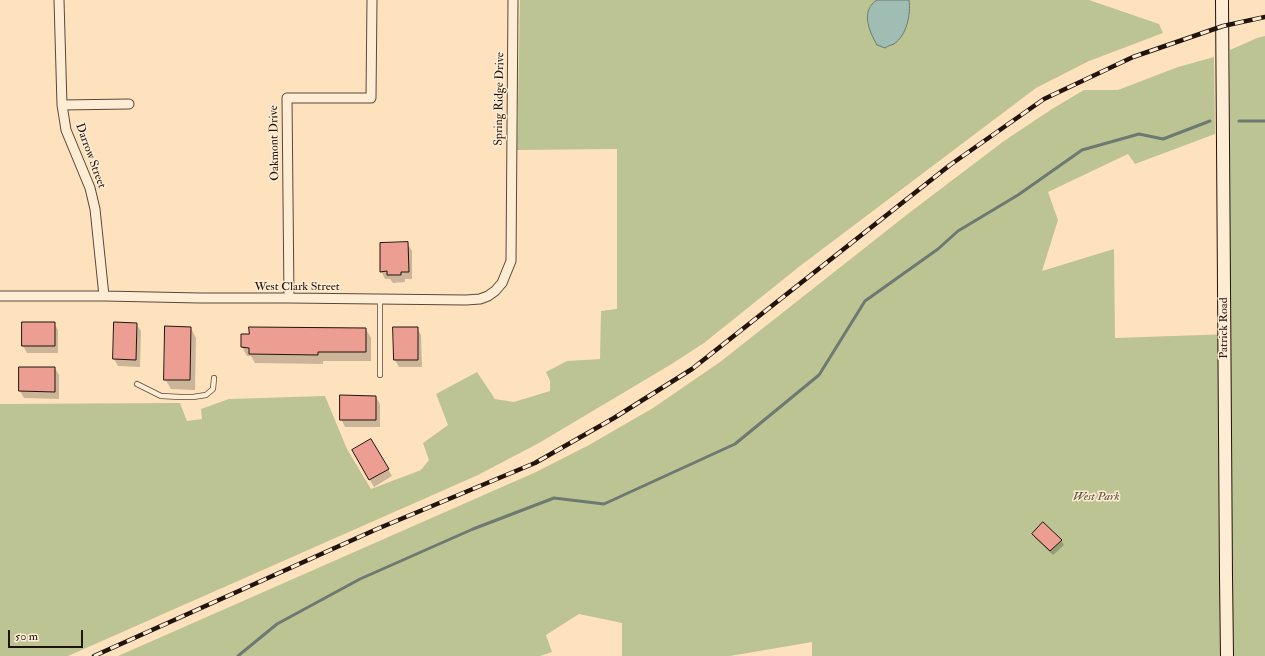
<!DOCTYPE html>
<style>
body{margin:0}
#map{position:relative;width:1265px;height:656px;overflow:hidden;background:#fee2bd;font-family:"IM FELL Double Pica",serif}
canvas{display:block}
.scale{position:absolute;left:8px;top:630px;width:75px;height:18px;box-sizing:border-box;border:2px solid #20140d;border-top:0;padding-left:5px;font-size:12px;line-height:14px;white-space:nowrap;color:#20140d;-webkit-text-stroke:3px #feecd4;paint-order:stroke}
</style>
<div id="map">
<canvas width="1265" height="656"></canvas>
<div class="scale">50 m</div>
</div>
<script>
const ctx = document.querySelector('canvas').getContext('2d');
ctx.lineJoin = 'round';
function fillPath(path, color) { ctx.fillStyle = color; ctx.fill(path, 'evenodd'); }
function stroke(path, color, width, dash) { ctx.strokeStyle = color; ctx.lineWidth = width; ctx.lineCap = dash ? 'butt' : 'round'; ctx.setLineDash(dash || []); ctx.stroke(path); }
function write(font, color, halo, rows, align = 'center') {
  ctx.font = font + ' "IM FELL Double Pica",serif'; ctx.lineWidth = 3; ctx.setLineDash([]); ctx.textBaseline = 'middle'; ctx.strokeStyle = halo; ctx.fillStyle = color; for (const [text, x, y, turn = 0] of rows) {
    ctx.save(); ctx.translate(x, y); ctx.rotate((+turn || 0) * Math.PI / 180); ctx.textAlign = isNaN(turn) ? turn : align; if (halo) ctx.strokeText(text, 0, 0); ctx.fillText(text, 0, 0); ctx.restore();
  }
}
const green = new Path2D(`
 M520 0H877C866 7 867 14 868 25L910 9 909 0H1089L1159 24 1163 33 1089 61 1036 88 800 266 704 343 670 365 539 443 478 475 68 656H0V404L180 403 187 421 202 419 201 409 229 399 325 396 347 449 371 489 421 470 429 460 423 443 448 425 436 394 477 372 495 399 514 402 550 391V381L546 372 567 361 600 359 601 311 617 309V149L517 150Z
 M1265 36V656H812V642L730 656H622V623L579 614 546 635 552 652 540 656H118L536 472 589 445 653 408 720 362 909 213 1004 141 1052 109 1084 90H1118L1178 67 1214 57 1215 134 1135 164 1128 154 1048 192 1058 220 1042 271 1114 249 1115 338 1230 334V50L1257 38Z`);
const water = new Path2D(`
 M877 0H909C911 14 907 35 894 44 891 45 888 46 885 48L877 45C869 31 860 10 877 0Z`);
const shadow = new Path2D(`
 M407 243 412 251V279H405V282L393 283 390 279H385L381 271Z
 M54 323 58 330V353H27L23 346Z
 M136 324 141 331 140 367 118 366 114 359Z
 M191 328 196 338 195 390 171 389 165 379Z
 M394 328H417L421 335 422 367H399L395 360Z
 M366 329 371 338V361H323V364L255 363 251 356H247L242 347Z
 M55 368 59 375V399L24 398 20 391Z
 M376 397 380 404V427H345L341 419Z
 M371 440 392 476 374 487 353 450Z
 M1033 534 1061 540 1064 545 1053 555 1035 538Z`);
const stream = new Path2D(`
 M1239 121H1265
 M238 656 277 624 360 579 473 529 554 498 604 504 735 444 819 375 865 301 938 249 958 231 1018 195 1082 150 1139 134 1163 139 1210 121`);
const building = new Path2D(`
 M408 242 409 272H401V275H387V271L380 272V243Z
 M22 322H55V346H22Z
 M114 322 137 323 136 360 113 359Z
 M165 326 191 327 190 380H164Z
 M249 327 366 328V352H318V355L249 354V348L241 347V334H249Z
 M393 327H418V360H394Z
 M19 367H55V392L19 391Z
 M340 395 376 396V420H340Z
 M371 439 389 469 369 480 352 450Z
 M1043 522 1062 540 1050 551 1032 534Z`);
const lane = new Path2D(`
 M380 375V300
 M137 384 161 396 181 397H193L206 395 213 389 214 378`);
const street = new Path2D(`
 M59 0 62 105 66 130 90 188 95 209 104 296
 M62 105 129 104
 M0 296H104L200 298H289L466 300 480 299 488 296 495 291 502 283 511 261 513 0
 M289 298 287 98H371L372 0`);
const secondary = new Path2D(`
 M1222 0 1226 576 1227 656`);
const rail = new Path2D(`
 M94 656 377 529 535 463 614 418 692 369 950 165 1044 99 1133 57 1223 26 1265 17`);
const streetNames = [
 ["Spring Ridge Drive",500,99,-89],
 ["Oakmont Drive",275,143,-91],
 ["Darrow Street",90,156,70],
 ["West Clark Street",297,287],
 ["Patrick Road",1224,328,-90]
];
const parkNames = [
 ["West Park",1096,497]
];
fillPath(green, '#bdc493');
fillPath(water, '#a0bdb3');
stroke(water, '#6d7971', 1);
fillPath(shadow, '#0003');
stroke(stream, '#6d7971', 3);
fillPath(building, '#ec9e92');
stroke(building, '#20140d', 1);
stroke(lane, '#584839', 6);
stroke(street, '#584839', 11);
stroke(secondary, '#20140d', 14);
stroke(lane, '#feecd4', 4.5);
stroke(street, '#feecd4', 9);
stroke(secondary, '#feecd4', 12);
stroke(rail, '#20140d', 4.5);
stroke(rail, '#feecd4', 3, [9]);
write('12px', '#20140d', '#feecd4', streetNames);
write('italic 12px', '#57523c', '#feecd4', parkNames);
</script>
